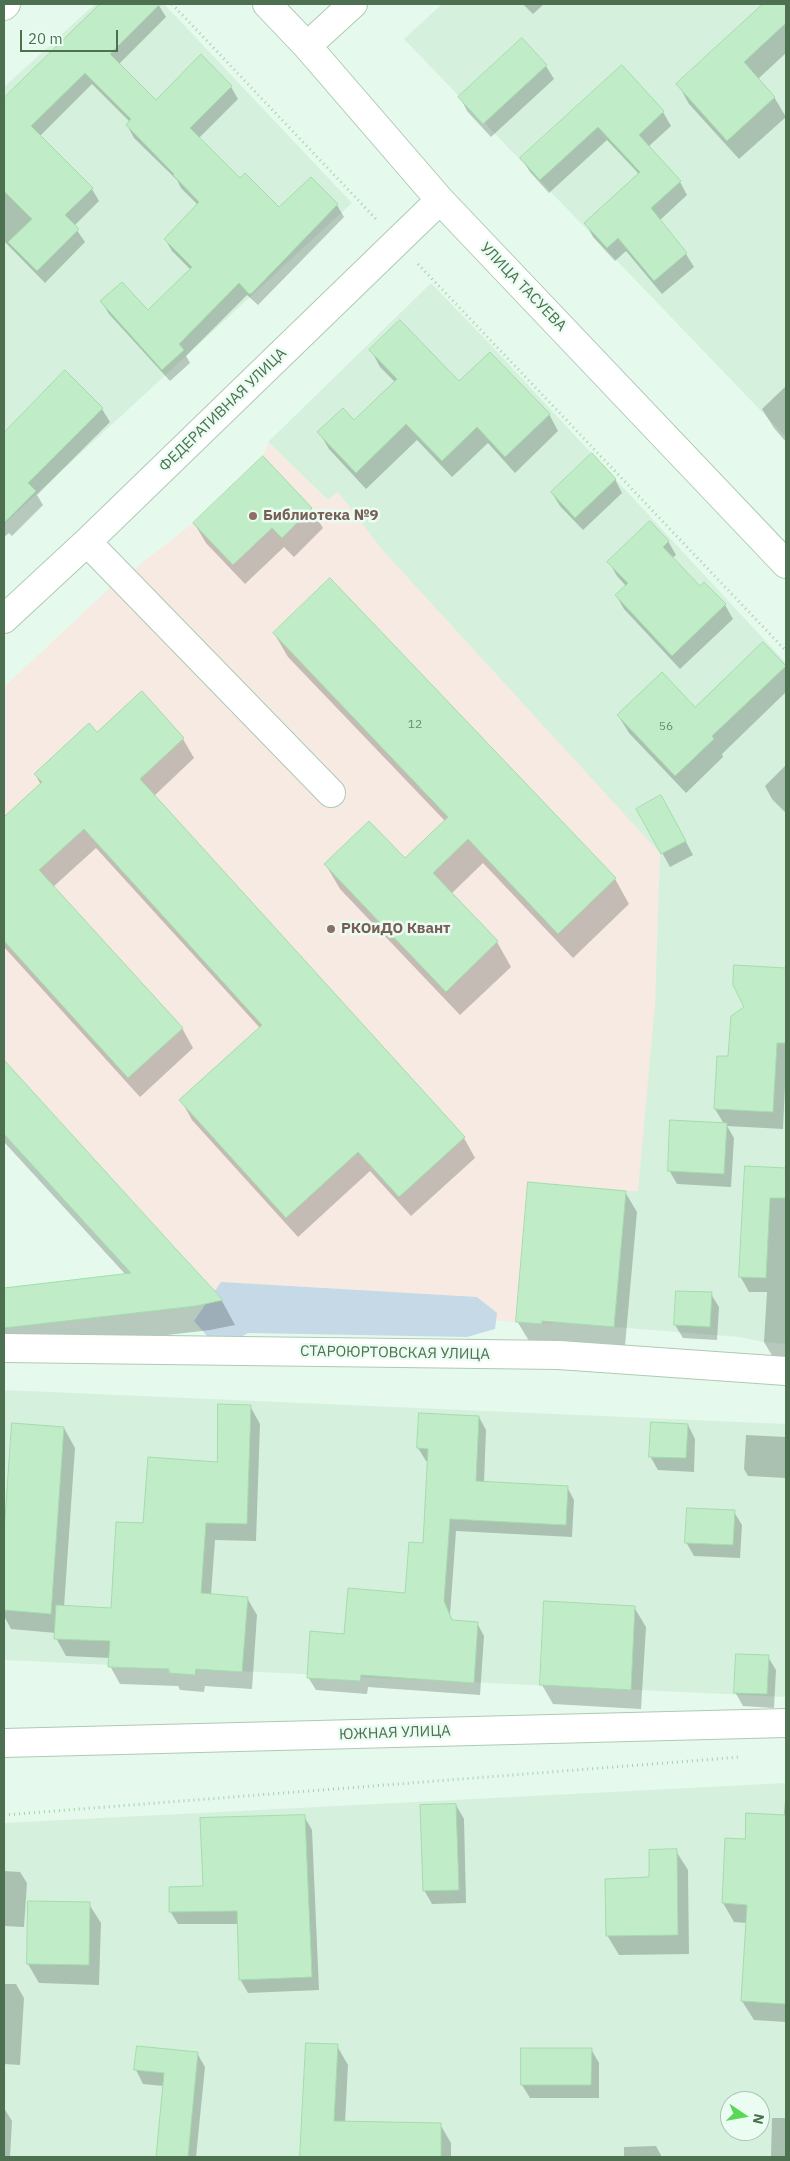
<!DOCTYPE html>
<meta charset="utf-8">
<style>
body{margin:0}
#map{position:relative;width:790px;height:2161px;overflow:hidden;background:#e5faed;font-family:"IBM Plex Sans",sans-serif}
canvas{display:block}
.frame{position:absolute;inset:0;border:5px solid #4d7051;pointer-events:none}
.north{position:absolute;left:720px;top:2091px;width:50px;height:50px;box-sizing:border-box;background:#ebfdf2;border:1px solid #acc5b2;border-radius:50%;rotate:102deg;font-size:14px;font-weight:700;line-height:20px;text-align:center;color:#4d7051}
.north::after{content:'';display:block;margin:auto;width:18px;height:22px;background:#58d856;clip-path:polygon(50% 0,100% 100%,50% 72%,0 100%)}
.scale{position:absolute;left:20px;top:30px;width:98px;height:22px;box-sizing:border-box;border:2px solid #4d7051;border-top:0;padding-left:6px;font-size:15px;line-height:18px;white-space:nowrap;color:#4d7051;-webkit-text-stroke:4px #ebfdf2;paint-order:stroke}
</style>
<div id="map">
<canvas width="790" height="2161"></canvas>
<div class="frame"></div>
<div class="north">N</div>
<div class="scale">20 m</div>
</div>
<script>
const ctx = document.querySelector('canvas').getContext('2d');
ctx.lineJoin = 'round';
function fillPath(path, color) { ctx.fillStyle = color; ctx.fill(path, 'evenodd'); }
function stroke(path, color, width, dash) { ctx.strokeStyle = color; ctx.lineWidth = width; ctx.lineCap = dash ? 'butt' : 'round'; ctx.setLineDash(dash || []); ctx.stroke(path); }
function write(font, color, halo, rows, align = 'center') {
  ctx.font = font + ' "IBM Plex Sans",sans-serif'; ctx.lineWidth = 5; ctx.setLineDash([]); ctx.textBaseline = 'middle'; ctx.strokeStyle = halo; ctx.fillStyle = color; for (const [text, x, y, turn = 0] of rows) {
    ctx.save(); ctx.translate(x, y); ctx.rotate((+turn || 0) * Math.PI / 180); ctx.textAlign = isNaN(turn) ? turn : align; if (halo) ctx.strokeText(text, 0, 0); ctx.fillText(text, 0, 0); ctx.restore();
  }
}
const residential = new Path2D(`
 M95 4H164L352 203 4 524V87Z
 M442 4H786V437L404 39Z
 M431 283 491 345 786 663V1344L763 1342 739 1337 614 1327 626 1191H638L379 546 338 492 328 500 268 442Z
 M4 1390 786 1424V1697L4 1660Z
 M786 1783V2157H4V1823ZM730 2101H760V2131H730Z`);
const education = new Path2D(`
 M268 442 328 500 338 492 379 546 660 853 655 1005 638 1191H626L614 1327 560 1323 542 1324 223 1300 4 1060V687L112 586 193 523 263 456Z`);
const green = new Path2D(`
 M221 1282 477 1297 497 1313 495 1329 467 1337 248 1333 226 1345 207 1336 194 1321Z`);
const shadow = new Path2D(`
 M100 4H158L166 17 118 65 156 102 231 87 238 99 199 138 240 180 279 209 311 178 337 205 344 217 258 305 247 295 186 356 190 363 170 381 109 314 101 301 148 312 191 270 172 251 165 239 198 205 181 188 177 180 134 138 127 125 130 122 92 84 40 136 92 189 99 201 74 226 85 242 45 283 4 241V100Z
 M523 4H544L533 14Z
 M765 4H786V53L758 79 774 97 786 117 739 159 689 104 678 84Z
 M546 66 554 79 491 137 467 111 460 97Z
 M622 67 663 112 671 126 648 147 680 182 687 195 659 221 686 254 694 267 662 294 626 251 615 261 593 237 586 223 639 174 607 140 549 193 530 172 522 159Z
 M371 350 549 414 558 431 515 473 488 443 452 477 417 440 366 489 329 449 319 432 354 422 396 383 380 367Z
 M65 371 102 409 110 422 37 495 43 505 12 536 9 533 4 537V435Z
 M786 386V442L774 428 762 409Z
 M263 458 311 509 323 528 294 557 284 547 245 584 206 543 194 523Z
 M615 479 622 493 583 530 560 506 552 493Z
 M668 541 676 555 672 558 700 587 704 583 725 605 733 619 680 669 624 609 616 595 626 586 617 576 609 562Z
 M274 633 615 879 629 904 573 958 483 863 451 894 497 942 511 967 460 1015 340 889 326 865 405 860 445 821 288 657Z
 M785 666 786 692 722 754 723 757 686 793 629 733 618 715 695 709Z
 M97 734 183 739 194 758 154 796 464 1138 475 1158 411 1216 370 1171 298 1237 192 1120 181 1100 260 1028 96 848 53 887 182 1028 193 1048 140 1097 4 947V819L41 785 35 774Z
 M786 765V813L772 799 765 786Z
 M638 809 669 810 693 855 670 867Z
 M735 967 786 969V1065L783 1129 727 1126 734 1138 731 1187 677 1184 669 1170 724 1124 715 1109 746 1007Z
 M4 1062 222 1301 235 1325 210 1330 4 1354V1289L126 1275 4 1142Z
 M746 1167 786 1169V1358L773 1357 764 1342 767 1292H749L740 1276Z
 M625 1192 637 1212 625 1346 553 1341V1343L529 1341 517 1321Z
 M711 1294 719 1307 717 1340 683 1338 675 1325Z
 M250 1406 260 1424 256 1541 215 1540 211 1595 247 1598 257 1615 252 1689 205 1686 204 1692 180 1690 178 1686 120 1684 110 1666V1658L66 1656 56 1638V1633L11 1629 4 1616V1552L13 1425 64 1428 75 1448 64 1607 112 1610 144 1524 218 1463Z
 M420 1414 479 1417 486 1430 484 1483 567 1487 574 1500 572 1537 456 1531 450 1615 453 1621 477 1623 484 1636 480 1695 368 1687 367 1694 316 1690 308 1677 345 1635 406 1594 424 1544 428 1461H426L418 1448Z
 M688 1425 695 1439 694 1472 658 1470 650 1456Z
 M746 1435 786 1437V1478L748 1476 744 1469Z
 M734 1512 742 1525 740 1558 694 1556 686 1542Z
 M634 1607 646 1627 641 1709 553 1704 542 1685Z
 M768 1657 776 1670 774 1708 743 1706 735 1692Z
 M786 1787V2022L754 2020 742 2001 747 1923 734 1922 723 1903 746 1840 784 1816Z
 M456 1805 464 1819 466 1903 432 1904 424 1890Z
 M304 1816 312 1830 319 1990 248 1993 240 1979 238 1924H178L170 1911Z
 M676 1851 688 1870 689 1954 619 1955 607 1935 651 1879Z
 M4 1871 20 1872 27 1883 24 1927 4 1926Z
 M89 1904 101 1923 99 1985 39 1983 28 1964Z
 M4 1984H16L24 1998 20 2065 4 2064Z
 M307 2044 337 2046 348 2065 345 2123 440 2124 451 2143V2157H301Z
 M591 2049 599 2063V2098H530L522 2085Z
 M197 2053 205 2067 196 2157H157L164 2086 143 2084 136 2070Z
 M4 2108 12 2121 10 2157H4Z
 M772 2118H786V2157H771Z
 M656 2146 662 2157H624V2147Z`);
const building = new Path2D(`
 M100 4H160L110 54 156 100 201 54 232 86 190 128 240 178 245 173 279 207 311 177 338 204 252 293 249 294 239 283 179 344 184 350 162 370 100 301 122 282 148 310 192 267 164 239 199 202 173 175 174 174 126 125 131 119 85 73 31 126 93 188 65 215 79 229 37 271 8 242 32 219 4 191V98Z
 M763 4H786V23L744 62 775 97 727 141 676 84Z
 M522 38 547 65 483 124 458 97Z
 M622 65 664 111 639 135 681 181 651 208 687 253 654 281 618 238 607 248 584 223 640 172 598 127 540 180 520 158Z
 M400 320 459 381 490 352 550 414 505 457 477 427 442 461 406 424 356 473 317 432 343 408 354 420 397 379 369 350Z
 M65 370 103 408 28 483 36 491 4 523V433Z
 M592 453 616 479 575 518 551 492Z
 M263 456 312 508 282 538 272 528 233 565 193 523Z
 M650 521 669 541 663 547 700 586 704 582 726 604 672 656 615 595 628 583 607 562Z
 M330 578 616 878 558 934 468 839 433 873 498 941 446 992 324 864 369 821 405 858 448 817 273 633Z
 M763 642 786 666 712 736 714 739 675 776 617 715 662 672 695 707Z
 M142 691 184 738 140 779 465 1137 399 1197 358 1152 286 1218 179 1100 262 1025 84 829 39 870 183 1028 128 1078 4 941V817L42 782 34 774 89 723 97 732Z
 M661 795 686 841 661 854 636 809Z
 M734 965 786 968V1043H777L773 1112 714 1109 717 1056H728L731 1016 744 1007 733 985Z
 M4 1060 175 1248 223 1300 196 1306 4 1328V1288L131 1273 4 1134Z
 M670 1120 727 1123 724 1174 668 1171Z
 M745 1166 786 1168V1198H770L766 1278 739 1277Z
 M528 1182 626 1191 614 1327 542 1321V1324L516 1322Z
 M676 1291 712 1292 710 1327 674 1325Z
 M218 1404 251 1405 247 1524 206 1523 201 1593 248 1597 242 1672 196 1669 195 1675 169 1673V1669L108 1667 110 1641 54 1639 56 1605 111 1608 116 1522 143 1523 148 1457 217 1462Z
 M419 1413 479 1416 476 1481 568 1486 566 1525 450 1519 444 1601 452 1620 478 1622 474 1683 361 1675 360 1681 307 1678 310 1631 344 1634 348 1588 405 1593 409 1542 423 1543 428 1449 417 1448Z
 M651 1422 688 1424 686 1458 649 1457Z
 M12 1423 64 1427 51 1614 4 1610V1534Z
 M687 1508 735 1510 733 1545 685 1543Z
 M544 1601 635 1606 631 1690 540 1685Z
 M736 1654 769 1655 767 1694 734 1693Z
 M456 1804 459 1890 423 1891 420 1805Z
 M746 1813 786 1815V2004L741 2001 747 1905 722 1903 725 1838 745 1839Z
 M305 1815 312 1977 239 1980 237 1911 169 1912V1887L203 1886 200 1818Z
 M677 1849 678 1935 606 1936 605 1879 649 1877V1850Z
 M28 1901 90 1902 89 1965 27 1964Z
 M306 2043 338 2044 334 2121 441 2123V2157H300Z
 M137 2046 198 2052 188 2157H156L164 2073 134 2070Z
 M521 2048H592L591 2085H521Z`);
const path = new Path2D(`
 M172 4 376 219
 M418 264 786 651
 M4 1815 741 1757`);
const minor = new Path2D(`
 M267 4 307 46 440 200 786 564
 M4 6 6 4
 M307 46 353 4
 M87 542 331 793
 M4 619 87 542 440 200
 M4 1348 559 1355 786 1371
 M4 1743 786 1723`);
const markers = [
 [253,516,5,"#8d6e63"],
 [331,929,5,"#8d6e63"]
];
const numberNames = [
 ["12",415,725],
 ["56",666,727]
];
const streetNames = [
 ["УЛИЦА ТАСУЕВА",523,287,46],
 ["ФЕДЕРАТИВНАЯ УЛИЦА",223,410,-44],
 ["СТАРОЮРТОВСКАЯ УЛИЦА",395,1353,1],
 ["ЮЖНАЯ УЛИЦА",395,1733,-2]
];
const educationNames = [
 ["Библиотека №9",263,516],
 ["РКОиДО Квант",341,929]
];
fillPath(residential, '#d5f1dd');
fillPath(education, '#f6eae2');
fillPath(green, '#c5dae6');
fillPath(shadow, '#0003');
fillPath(building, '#c0edc7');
stroke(building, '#a2deaa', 1);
stroke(minor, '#adcab3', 30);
stroke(path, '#a3d1aa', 3, [1, 4]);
stroke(minor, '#fff', 28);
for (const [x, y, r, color] of markers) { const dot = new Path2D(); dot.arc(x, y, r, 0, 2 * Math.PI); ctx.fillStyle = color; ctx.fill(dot); stroke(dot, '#ebfdf2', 2); }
write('12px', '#6a8f6e', null, numberNames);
write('15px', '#4d7051', '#ebfdf2', streetNames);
write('bold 15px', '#785e54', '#ebfdf2', educationNames, 'left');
</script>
